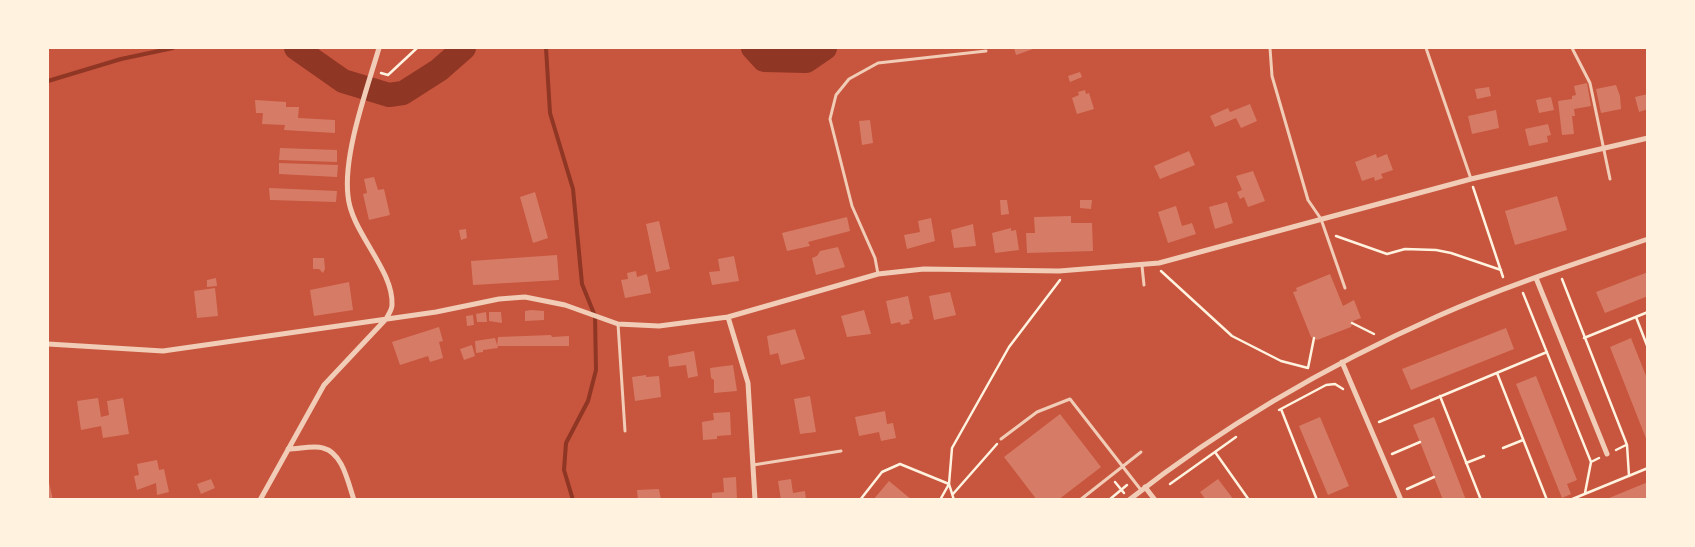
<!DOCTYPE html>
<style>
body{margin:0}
#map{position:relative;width:1695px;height:547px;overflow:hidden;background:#c8553d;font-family:Mulish,sans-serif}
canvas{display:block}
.frame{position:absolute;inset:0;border:49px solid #fff3e0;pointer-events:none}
</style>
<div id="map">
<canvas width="1695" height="547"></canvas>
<div class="frame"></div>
</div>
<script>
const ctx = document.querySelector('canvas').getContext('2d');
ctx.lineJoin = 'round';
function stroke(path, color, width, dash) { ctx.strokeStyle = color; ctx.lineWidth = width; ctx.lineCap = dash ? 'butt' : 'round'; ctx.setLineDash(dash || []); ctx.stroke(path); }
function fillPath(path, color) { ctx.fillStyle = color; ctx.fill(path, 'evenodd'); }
const stream = new Path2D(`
 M546 48 550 113 573 189 582 284 595 316 596 370 588 401 566 443 564 470 573 500
 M48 81 121 59 173 48`);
const river = new Path2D(`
 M296 48 343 81 389 95 403 93 439 70 464 48
 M753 48 764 60 806 61 825 48`);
const building = new Path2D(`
 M1014 48H1033V49L1016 55Z
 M1080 72 1082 77 1070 82 1068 76Z
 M1587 83 1591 106 1574 109 1575 116H1572L1574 134 1562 135 1558 101 1572 99V96L1576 95 1574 86Z
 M1616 85 1620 96 1621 109 1601 113 1596 89Z
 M1489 87 1491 96 1477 99 1475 89Z
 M1085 90 1086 94 1089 93 1094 109 1077 114 1072 98 1079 95 1078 92Z
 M1648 94V109L1639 112 1635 97Z
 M1551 97 1554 110 1539 113 1536 100Z
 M255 100 286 102V107H299L298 118 335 120V133L284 130 285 125 262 124 263 113H256Z
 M1250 104 1257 121 1241 128 1236 118 1215 127 1210 116 1228 108 1230 112Z
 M1496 110 1499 128 1472 134 1468 116Z
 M870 120 873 143 862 145 859 121Z
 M1548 124 1551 135 1547 136 1548 142 1529 146 1525 129Z
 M280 148 337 150V162L279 160Z
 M1189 151 1195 165 1160 179 1154 166Z
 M1376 154 1377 158 1387 154 1393 170 1381 174 1383 178 1375 181 1374 177 1362 181 1355 162Z
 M279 163 338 165 337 177 279 174Z
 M1253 171 1265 201 1248 207 1244 197 1240 199 1237 192 1242 190 1236 176Z
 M374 177 378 190 384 189 390 215 369 220 363 194 367 193 364 179Z
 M269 188 337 191 336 202 270 200Z
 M535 192 548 238 533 243 520 197Z
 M1557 196 1567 230 1515 245 1505 211Z
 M1000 200H1007L1009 214 1001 215Z
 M1080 200H1092L1091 209 1080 208Z
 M1227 202 1233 223 1215 229 1209 207Z
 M1176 206 1182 226 1192 223 1196 234 1168 243 1158 212Z
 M1071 216V223H1092L1093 251 1027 253 1026 233H1035L1034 217Z
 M847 217 850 231 808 242 810 246 787 251 782 233Z
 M931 218 935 241 907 249 904 235 920 232 918 221Z
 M659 221 670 269 656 272 646 224Z
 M973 224 976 246 954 248 951 230Z
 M1011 228V231L1016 230 1019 250 995 253 992 233Z
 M466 229 467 238 461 240 459 230Z
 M838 247 845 267 816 275 812 258 817 256 820 251Z
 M557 255 559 280 473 285 471 261Z
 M734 256 739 281 712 285 709 272 720 271 718 259Z
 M313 258H324L325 269 323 273 319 269H313Z
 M636 271 637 277 647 274 651 293 625 298 621 280 628 279 627 273Z
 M1648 272V296L1605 313 1596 292Z
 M1330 274 1343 306 1354 300 1361 318 1353 321 1351 327 1317 340 1311 337 1293 292 1297 291 1296 288Z
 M216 278 217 286 207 287V280Z
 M349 282 353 310 314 316 310 290Z
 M215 288 218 316 197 318 194 291Z
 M950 292 956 315 934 320 929 296Z
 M908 296 913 319 909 320 910 323 901 325 900 322 891 324 886 301Z
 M531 310 544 311V320L525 321V311Z
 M864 310 871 334 847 337 841 316Z
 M486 312 487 322H477L476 314Z
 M489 312H501L502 323 489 321Z
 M473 315 474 325 467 326 466 316Z
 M439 327 443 341 439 342 443 358 430 362 428 356 400 365 392 342Z
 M1506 328 1514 349 1411 390 1402 369Z
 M795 329 805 359 781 365 778 353 770 355 767 336Z
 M551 335 552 337 569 336V346H497L498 337Z
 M495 338 498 348 483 350V352L476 353 475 341Z
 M1631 338 1648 381 1647 441 1610 347Z
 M472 345 475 356 464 360 460 349Z
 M694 351 698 376 688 378 686 365 669 367 668 356Z
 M733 365 737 391 714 393V380L711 378 710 368Z
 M646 375V377L659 376 661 397 635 401 632 377Z
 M1536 376 1577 480 1567 484 1571 494 1562 498 1516 384Z
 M810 396 816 432 800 434 794 399Z
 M98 398 101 417 109 415 107 401 123 398 129 434 103 438 101 426 81 430 77 401Z
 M885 411 887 424 893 423 896 438 881 441 879 432 859 436 855 417Z
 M730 412 731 435 717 436V439L703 440 702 422 714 420 713 413Z
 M1060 414 1101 467 1058 500H1037L1004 457Z
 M1320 417 1349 486 1328 495 1299 426Z
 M1434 417 1466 500H1443L1420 442 1413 425Z
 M157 460 159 470 164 469 169 492 157 495 156 483 137 490 134 476 139 475 137 464Z
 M736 477 737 500H712V493L724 492 723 478Z
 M48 478 53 500H48Z
 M211 479 215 488 201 494 197 484Z
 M791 479 793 493 805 491 806 500H781L778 481Z
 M1218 479 1234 500H1206L1200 492Z
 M889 481 912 500H873Z
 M1648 482V500H1606L1609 498Z
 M659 489 661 500H638L637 490Z`);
const path = new Path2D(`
 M381 73 388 75 417 48
 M1473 187 1503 277
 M1336 236 1387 254 1405 249 1436 250 1451 253 1501 270
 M1161 271 1232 336 1281 361 1308 368 1314 338
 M1562 279 1627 445 1629 476
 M1523 293 1591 462
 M1636 317 1648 348
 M1352 323 1374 334
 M1584 338 1648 312
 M1497 373 1547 500
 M1440 396 1481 500
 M1281 409 1317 500
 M1279 410 1326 385 1335 384 1343 389
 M1379 422 1547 352
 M1503 448 1523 440
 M1616 450 1626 445
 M1215 452 1249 500
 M1392 454 1420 442
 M1466 463 1484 456
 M1115 482 1124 493
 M1170 484 1236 437
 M1407 489 1434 477
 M1585 493 1591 462 1599 458
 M953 494 997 444
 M860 500 882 472 900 464 949 484 940 500
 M954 500 949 484 952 448 1009 347 1060 280
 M1109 500 1127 485
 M1570 500 1648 468`);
const service = new Path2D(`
 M1270 48 1272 76 1308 200 1321 219 1345 288
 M1426 48 1471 179
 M1572 48 1590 83 1610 179
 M1142 266 1144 285
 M878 274 875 258 852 206 830 119 836 95 849 79 878 63 986 51
 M618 324 625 431
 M1001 439 1037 412 1070 399 1141 490
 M753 465 841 451
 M1080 500 1141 452`);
const minor = new Path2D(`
 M1536 278 1607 454
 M728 317 748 383 755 500
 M48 344 163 351 436 312 499 299 525 297 565 305 618 324 659 326 728 317 878 274 924 269 1059 271 1159 263 1471 179 1648 138
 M1342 362 1401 500
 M288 449C299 449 314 445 323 448 343 453 348 483 354 500
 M1145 487 1155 500
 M260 500 324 385 386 319C388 315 392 310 392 305 394 270 351 232 348 196 343 154 367 89 379 48
 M1129 500C1223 426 1328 365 1438 316 1505 286 1577 263 1648 239`);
stroke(stream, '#8f3625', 4);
stroke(river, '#8f3625', 24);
fillPath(building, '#d67c66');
stroke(path, '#fff3e0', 2.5);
stroke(service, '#f1ccb7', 3);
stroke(minor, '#f1ccb7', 5);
</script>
